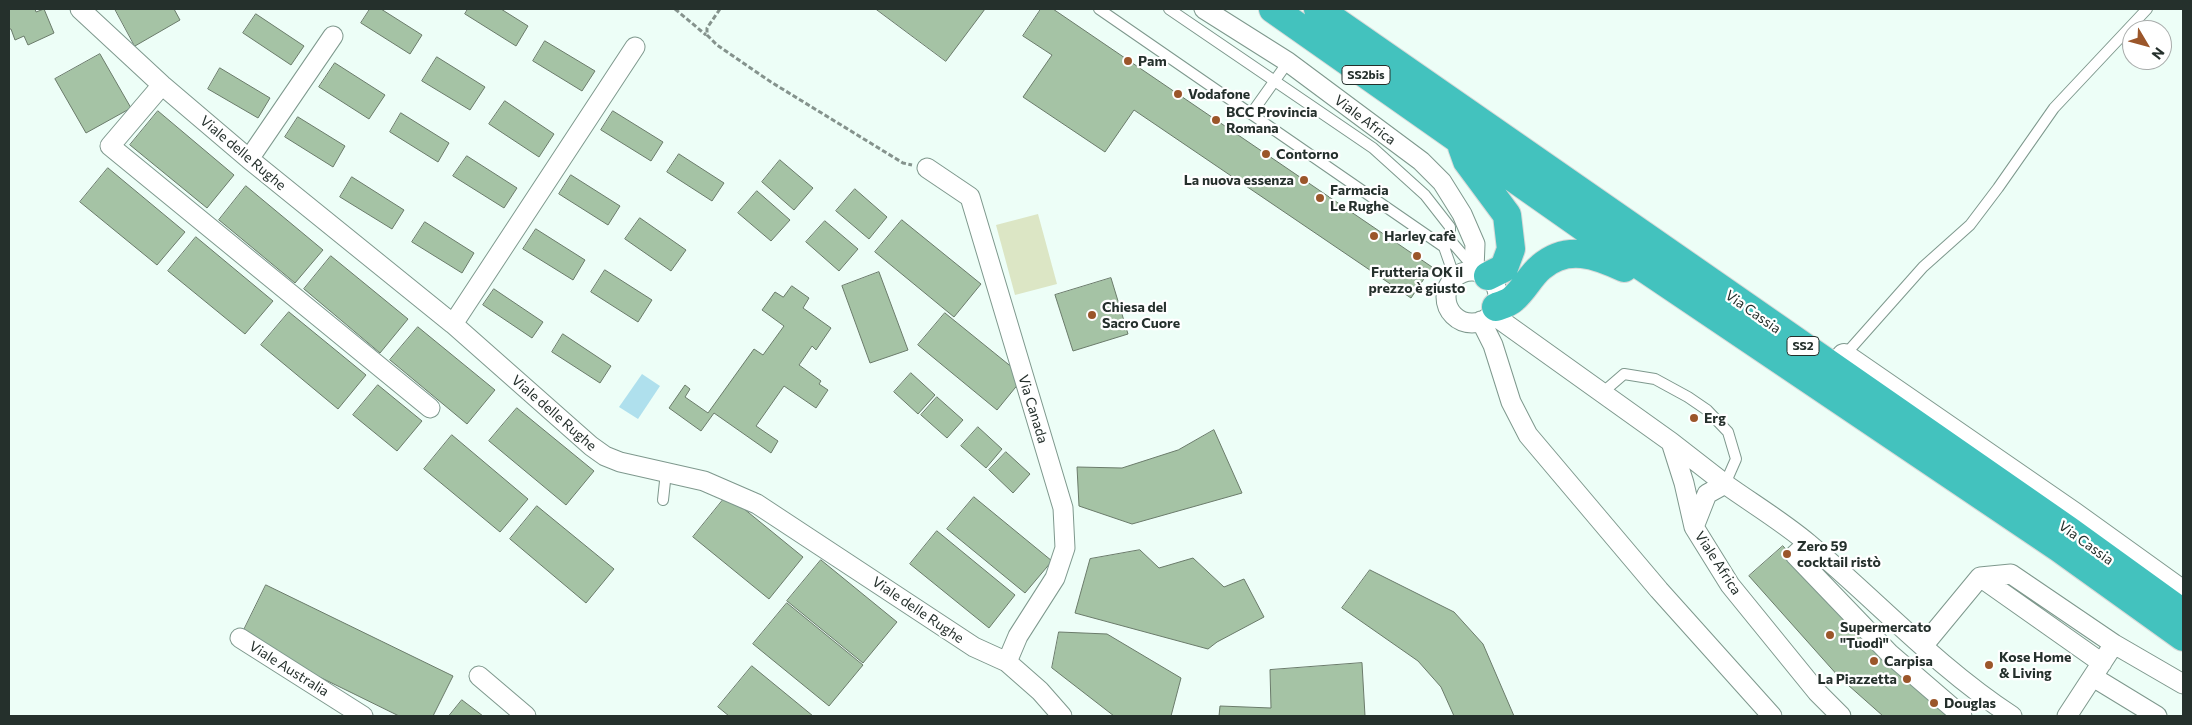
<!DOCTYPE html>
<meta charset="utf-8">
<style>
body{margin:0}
#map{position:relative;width:2192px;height:725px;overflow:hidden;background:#edfef7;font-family:Commissioner,sans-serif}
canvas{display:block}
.frame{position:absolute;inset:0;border:10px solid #25302c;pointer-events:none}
.north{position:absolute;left:2122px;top:20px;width:50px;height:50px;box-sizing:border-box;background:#fff;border:1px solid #a8acab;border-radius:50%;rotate:127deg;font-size:14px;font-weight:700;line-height:20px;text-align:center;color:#25302c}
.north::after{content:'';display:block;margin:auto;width:18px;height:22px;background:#9b562a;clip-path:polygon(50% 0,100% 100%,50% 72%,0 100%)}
</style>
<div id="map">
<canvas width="2192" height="725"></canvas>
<div class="frame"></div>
<div class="north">N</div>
</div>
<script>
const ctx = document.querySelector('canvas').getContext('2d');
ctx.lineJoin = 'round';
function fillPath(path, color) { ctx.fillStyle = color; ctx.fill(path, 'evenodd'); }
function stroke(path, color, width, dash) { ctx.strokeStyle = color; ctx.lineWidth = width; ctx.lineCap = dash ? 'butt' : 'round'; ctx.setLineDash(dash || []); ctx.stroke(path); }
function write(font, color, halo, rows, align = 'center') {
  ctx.font = font + ' Commissioner,sans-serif'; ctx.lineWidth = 4.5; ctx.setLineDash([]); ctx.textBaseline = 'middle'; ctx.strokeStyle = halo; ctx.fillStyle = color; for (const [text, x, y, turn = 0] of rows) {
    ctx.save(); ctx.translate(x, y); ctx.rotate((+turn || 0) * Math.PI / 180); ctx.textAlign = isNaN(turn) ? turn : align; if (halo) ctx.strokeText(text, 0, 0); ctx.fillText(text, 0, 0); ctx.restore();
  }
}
const green = new Path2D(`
 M1038 214 1057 284 1015 295 996 225Z`);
const water = new Path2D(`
 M642 374 660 386 638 419 619 407Z`);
const building = new Path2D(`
 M9 9H35L36 12 44 9 54 33 28 45 24 36 15 40 11 29H9Z
 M115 9H174L180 20 135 46Z
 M370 9H381L422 35 410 54 361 23Z
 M468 9H501L528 26 516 46 465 14Z
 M876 9H985L946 61Z
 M1041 9H1053L1432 267 1411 298 1134 110 1105 152 1023 97 1052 55 1023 36Z
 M256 14 304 46 291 65 243 33Z
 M545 41 595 71 582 91 533 61Z
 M100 54 131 108 86 133 55 79Z
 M437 57 485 87 470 110 422 81Z
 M335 63 385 95 369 119 319 87Z
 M220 68 270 98 258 118 208 89Z
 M505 101 554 134 539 157 489 124Z
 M158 111 234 175 207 208 130 145Z
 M613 111 663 142 651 161 601 130Z
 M401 113 449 143 438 162 390 132Z
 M298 117 345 146 333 167 285 137Z
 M679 154 724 183 712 201 667 172Z
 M467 156 517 188 504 208 453 176Z
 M780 160 813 188 794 210 762 182Z
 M108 168 185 232 157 265 80 202Z
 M571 175 620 206 608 225 559 194Z
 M352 177 404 210 392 229 340 197Z
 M246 186 323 250 295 283 219 220Z
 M855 189 887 217 869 239 836 211Z
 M757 191 790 220 771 241 738 213Z
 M640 218 686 250 671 271 625 239Z
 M902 220 981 284 954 317 875 252Z
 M825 221 858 249 839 271 806 242Z
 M425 222 474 253 462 273 412 242Z
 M536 229 585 260 573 280 523 249Z
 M196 237 273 301 245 334 168 271Z
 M331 256 408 319 380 353 304 289Z
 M605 270 652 300 638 322 591 292Z
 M879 272 908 350 870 363 842 286Z
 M1111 278 1128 334 1073 351 1055 295Z
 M792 286 809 298 803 308 831 328 816 350 812 346 799 365 821 381 819 384 828 390 816 408 784 386 756 426 778 441 771 453 714 413 701 431 669 408 685 385 690 389 685 397 708 413 754 349 763 355 784 326 762 310 775 292 783 297Z
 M494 289 543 322 532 338 483 305Z
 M289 312 366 375 338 409 261 345Z
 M945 313 1024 377 997 410 918 345Z
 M418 327 495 390 467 424 390 360Z
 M563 334 611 366 600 383 552 352Z
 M911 373 935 395 918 414 894 392Z
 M378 385 422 421 397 451 353 415Z
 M937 397 963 420 947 438 921 415Z
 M517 408 594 471 566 505 489 441Z
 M978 427 1002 449 986 468 961 446Z
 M1214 430 1242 493 1132 524 1079 506 1077 467 1122 468 1178 450Z
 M452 435 528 499 500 532 424 469Z
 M1006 452 1030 474 1013 493 989 470Z
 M727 495 803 557 769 599 693 537Z
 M974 497 1052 561 1025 593 947 529Z
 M537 506 614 569 586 603 510 539Z
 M937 531 1015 595 989 628 910 564Z
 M1783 546 1871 648 1950 716H1883L1839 677 1749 576Z
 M1140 550 1159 568 1193 558 1224 587 1244 579 1264 617 1217 642 1208 649 1075 613 1090 559Z
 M821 560 897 622 863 663 787 601Z
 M1370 570 1454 612 1483 644 1514 716H1454L1441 687 1418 661 1342 608Z
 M266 585 453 676 433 716H399L240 638Z
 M787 603 863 665 829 706 753 644Z
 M1059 632 1107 634 1181 678 1171 716H1114L1052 668Z
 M1362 663 1365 716H1219L1220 706 1271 708 1270 670Z
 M752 666 813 716H729L718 707Z
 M462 700 483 716H449Z`);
const path = new Path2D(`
 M675 9 706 35
 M720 9 707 28V35L717 45 771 82 903 163 912 165`);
const service = new Path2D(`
 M1099 9 1444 247 1451 267 1448 286
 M1169 9 1373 148 1425 195 1450 227V240L1448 244 1444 247
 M1251 114 1288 62
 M1450 240 1469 262 1468 270
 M1844 356 1923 267 1970 225 1998 188 2054 108 2147 9
 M1602 393 1624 374 1655 379 1688 397 1707 410 1728 432 1736 459 1725 484
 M663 500 666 472`);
const minor = new Path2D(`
 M80 9 162 85 249 159 453 324 591 446 605 456 620 462 704 481 757 504 974 647 1007 662 1040 691 1062 716
 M1204 9 1288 62 1421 161 1442 182 1462 214 1475 244 1474 270
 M162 85 110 146 430 408
 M249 159 333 36
 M927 168 970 197 1063 508 1065 548 1055 578 1018 636 1007 662
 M1446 297a26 26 0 1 1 52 0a26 26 0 1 1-52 0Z
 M1492 314 1671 442 1725 484
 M1481 321 1493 345 1511 402 1528 435 1659 590 1772 716
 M453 324 635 47
 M1671 442 1684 483 1694 527
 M1808 543 1795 555 1890 654 1962 716
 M1980 577 2102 663
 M240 638 363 716
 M1923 646 1980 577 2011 574 2114 644
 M479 676 526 716
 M2093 677 2157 716
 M1841 716 1817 692 1730 585 1694 527 1707 494 1725 484C1753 504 1783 522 1809 544 1877 601 1937 667 2012 716
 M2067 716 2114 644 2183 684`);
const tertiary = new Path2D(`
 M1844 356 2073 514 2183 593`);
const trunk = new Path2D(`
 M1273 9 1589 231 2059 548 2183 637
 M1318 9 2068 530 2183 613
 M1462 147 1467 161 1507 215 1511 249 1504 268 1488 276
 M1496 307C1502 305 1509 303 1513 299 1524 290 1530 276 1541 267 1567 244 1597 255 1624 268`);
const markers = [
 [1128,61,5,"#9b562a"],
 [1178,94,5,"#9b562a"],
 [1216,120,5,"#9b562a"],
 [1266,154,5,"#9b562a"],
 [1304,180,5,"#9b562a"],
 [1320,198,5,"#9b562a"],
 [1374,236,5,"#9b562a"],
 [1417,256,5,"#9b562a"],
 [1092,315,5,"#9b562a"],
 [1694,418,5,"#9b562a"],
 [1787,554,5,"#9b562a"],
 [1830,635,5,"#9b562a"],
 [1874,661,5,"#9b562a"],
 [1989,665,5,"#9b562a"],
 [1907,679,5,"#9b562a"],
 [1934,703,5,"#9b562a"]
];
const shields = [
 [1366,75,48],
 [1803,346,32]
];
const shieldNames = [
 ["SS2bis",1366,75],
 ["SS2",1803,346]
];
const poiNames = [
 ["Pam",1138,61],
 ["Vodafone",1188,94],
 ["BCC Provincia",1226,112],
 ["Romana",1226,128],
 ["Contorno",1276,154],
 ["La nuova essenza",1294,180,"right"],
 ["Farmacia",1330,190],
 ["Le Rughe",1330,206],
 ["Harley cafè",1384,236],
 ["Frutteria OK il",1417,272,"center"],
 ["prezzo è giusto",1417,288,"center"],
 ["Chiesa del",1102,307],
 ["Sacro Cuore",1102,323],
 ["Erg",1704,418],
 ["Zero 59",1797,546],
 ["cocktail ristò",1797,562],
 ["Supermercato",1840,627],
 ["\"Tuodì\"",1840,643],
 ["Kose Home",1999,657],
 ["& Living",1999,673],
 ["Carpisa",1884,661],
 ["La Piazzetta",1897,679,"right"],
 ["Douglas",1944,703]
];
const streetNames = [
 ["Viale Africa",1365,120,37],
 ["Viale delle Rughe",243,153,40],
 ["Via Cassia",1753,312,35],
 ["Via Canada",1033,409,73],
 ["Viale delle Rughe",554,413,41],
 ["Via Cassia",2086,543,36],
 ["Viale Africa",1718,563,57],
 ["Viale delle Rughe",918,610,34],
 ["Viale Australia",289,669,32]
];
fillPath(green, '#dce6c5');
fillPath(water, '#afe0ed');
fillPath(building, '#a5c3a5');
stroke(building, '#6a7b6a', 1);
stroke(service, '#7e988d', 12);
stroke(minor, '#7e988d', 21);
stroke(tertiary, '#7e988d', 26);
stroke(trunk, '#d8dad9', 30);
stroke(path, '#85938d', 3, [5, 2.5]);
stroke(service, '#fff', 10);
stroke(minor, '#fff', 19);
stroke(tertiary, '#fff', 24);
stroke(trunk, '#43c2be', 28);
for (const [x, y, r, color] of markers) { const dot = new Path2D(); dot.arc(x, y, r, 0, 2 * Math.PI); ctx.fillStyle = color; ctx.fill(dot); stroke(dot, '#fff', 2); }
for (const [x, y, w] of shields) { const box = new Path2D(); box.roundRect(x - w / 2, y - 9.5, w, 19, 4); ctx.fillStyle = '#fff'; ctx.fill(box); stroke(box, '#25302c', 1); }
write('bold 12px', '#25302c', null, shieldNames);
write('bold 14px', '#25302c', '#fff', poiNames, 'left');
write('14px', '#25302c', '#fff', streetNames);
</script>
